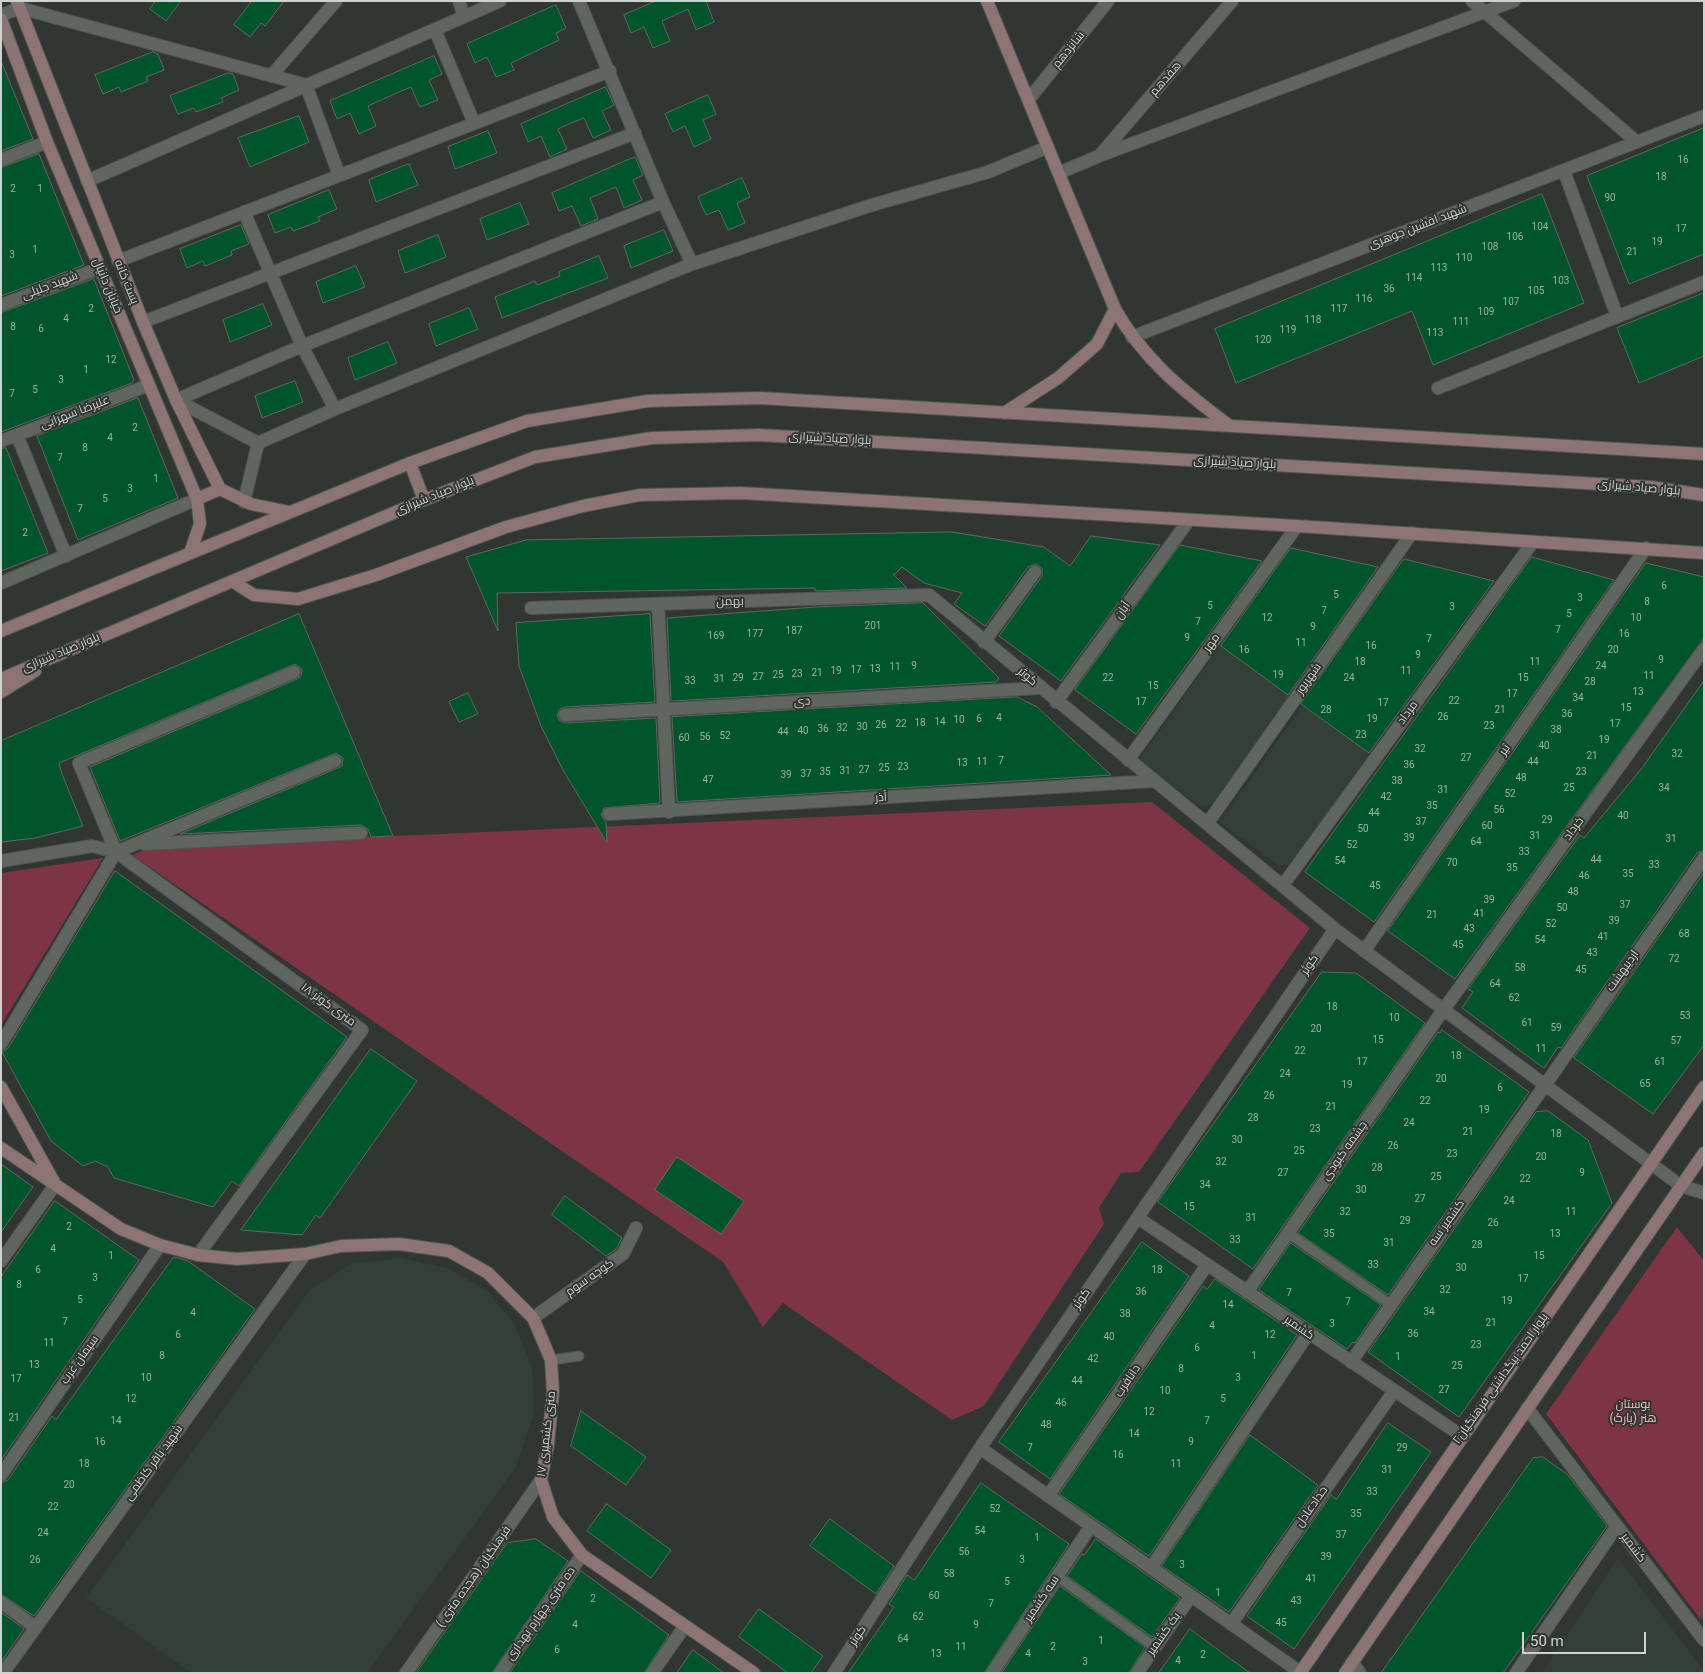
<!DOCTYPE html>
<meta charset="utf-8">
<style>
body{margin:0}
#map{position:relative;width:1705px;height:1674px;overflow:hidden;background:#303631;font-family:Roboto,sans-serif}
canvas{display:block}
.frame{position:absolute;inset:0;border:2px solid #cfd3d0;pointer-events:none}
.scale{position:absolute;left:1522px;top:1632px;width:124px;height:22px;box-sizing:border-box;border:2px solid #cfd3d0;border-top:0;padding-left:6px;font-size:15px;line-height:18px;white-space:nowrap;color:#cfd3d0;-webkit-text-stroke:4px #303631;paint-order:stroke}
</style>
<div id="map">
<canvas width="1705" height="1674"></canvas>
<div class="frame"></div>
<div class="scale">50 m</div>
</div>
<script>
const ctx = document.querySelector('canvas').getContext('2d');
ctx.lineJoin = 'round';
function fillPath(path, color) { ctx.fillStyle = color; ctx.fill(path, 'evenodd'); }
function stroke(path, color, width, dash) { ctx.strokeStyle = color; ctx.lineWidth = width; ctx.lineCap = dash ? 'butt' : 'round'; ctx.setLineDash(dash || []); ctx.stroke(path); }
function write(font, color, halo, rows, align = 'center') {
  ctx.font = font + ' Roboto,Cairo,sans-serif'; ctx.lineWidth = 4; ctx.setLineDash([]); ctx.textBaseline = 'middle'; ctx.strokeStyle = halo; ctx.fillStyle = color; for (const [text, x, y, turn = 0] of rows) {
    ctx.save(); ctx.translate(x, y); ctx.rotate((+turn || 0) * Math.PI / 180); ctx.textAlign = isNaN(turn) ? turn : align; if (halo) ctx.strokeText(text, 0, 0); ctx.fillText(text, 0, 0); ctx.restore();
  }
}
const built = new Path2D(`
 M1220 646 1290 696 1211 805 1200 806 1139 760Z
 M1303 705 1372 755 1291 865 1279 866 1220 822Z
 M400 1258 447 1268 486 1290 514 1323 532 1368 534 1413 516 1467 367 1673H192L86 1598 310 1290 351 1264Z
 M1618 1558 1704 1671V1673H1542Z`);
const green = new Path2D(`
 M1152 802 1310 928 1139 1172 1121 1173 1099 1208 1104 1224 984 1406 952 1420 783 1303 763 1327 723 1262 132 855 151 847Z
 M103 858 1 1025V873Z
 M1677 1227 1704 1261V1616L1701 1620 1546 1414Z`);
const building = new Path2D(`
 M156 1H181L166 21 150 9Z
 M252 1H284L265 26 261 23 250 37 234 25Z
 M656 1H706L714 22 696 30 688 9 662 21 670 41 653 48 644 27 631 33 624 15Z
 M556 5 566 28 556 33 559 40 511 63 514 70 496 77 487 57 475 63 467 44Z
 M153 52 158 54 164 70 146 77 148 81 121 92 119 87 103 94 95 75Z
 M434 56 442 74 429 80 438 100 420 107 411 87 399 92 368 106 376 126 359 134 350 113 337 119 330 101Z
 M1 61 33 139 1 151Z
 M228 73 233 74 239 90 221 98 223 102 196 112 194 108 178 114 170 96Z
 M606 87 614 105 602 111 611 130 593 138 584 118 571 123 558 129 567 149 550 157 541 136 528 142 521 124Z
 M708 95 716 114 703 120 711 139 694 147 685 126 673 132 665 114Z
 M299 116 309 142 250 167 238 138Z
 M1704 128V254L1629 284 1587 176Z
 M488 131 497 153 455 169 448 147Z
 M39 154 84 265 1 296V168Z
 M635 157 643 175 633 180 642 200 624 208 616 187 590 198 598 219 581 226 572 206 559 211 552 193Z
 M409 164 418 185 376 202 369 180Z
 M742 178 750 197 737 203 745 223 728 230 719 210 706 215 698 197Z
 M329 190 337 209 318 217 320 221 293 231 291 227 275 233 268 215Z
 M1542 194 1584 303 1433 365 1412 311 1236 383 1215 329Z
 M520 203 529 224 487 240 480 219Z
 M241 225 249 244 231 251 232 255 205 266 203 261 187 268 180 249Z
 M664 230 673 251 631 268 624 246Z
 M438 235 446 257 405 273 398 251Z
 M599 256 608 278 502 318 495 297 535 281 537 285 560 276 559 272Z
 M356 266 365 287 323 303 316 282Z
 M94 279 134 380 132 383 1 432V313Z
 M1704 293V356L1639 383 1617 328Z
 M263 304 272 325 230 342 223 320Z
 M469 308 478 329 436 346 429 324Z
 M388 342 397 363 355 380 348 358Z
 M295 381 303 402 262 418 255 396Z
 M138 398 178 498 78 540 37 436Z
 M6 448 48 553 1 571V449Z
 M952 532 1044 547 1070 566 1091 536 1160 545 1061 681 999 636 1042 576V568L1036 564 1028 567 985 626 954 604 962 593 924 583 902 567 895 574H893L907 588 815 591V588L497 593 498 631 466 557 526 540Z
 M1180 545 1262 561 1136 734 1075 690Z
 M1291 548 1378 567 1288 695 1221 646Z
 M1532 557 1614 580 1374 922 1305 872Z
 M1404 559 1494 581 1369 753 1301 704Z
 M1646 563 1704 577V638L1455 979 1388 931Z
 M923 603 999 678 996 682 671 701 667 618 816 607Z
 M299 614 393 836 371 837 368 829 361 825 180 834 338 768 342 766 343 758 336 753 120 841 90 767 297 679 301 676 302 669 295 664 59 763 62 774 83 826 35 838 1 842V741Z
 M650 614 655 702 565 707 560 709 557 715 559 720 565 723 656 718 660 803 604 808 601 815 606 822 607 843 563 770 541 726 519 666 516 623Z
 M1704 681V850L1697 853 1561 1048 1558 1047 1544 1068 1462 1008 1473 992 1468 989 1580 835 1584 838 1642 768Z
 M468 693 478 714 459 722 449 702Z
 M1017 697 1037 707 1111 775 677 802 672 717Z
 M115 871 347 1037 239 1186 232 1181 213 1207 114 1178 108 1167 95 1161 83 1166 51 1141 2 1052 8 1048Z
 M1704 873V1045L1653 1114 1574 1058Z
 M1322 972 1356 973 1425 1023 1253 1269 1158 1202Z
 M1442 1030 1529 1092 1388 1295 1298 1233 1438 1032 1440 1033Z
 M371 1049 417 1081 320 1218 316 1215 302 1235 241 1230Z
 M1548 1111 1588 1140 1612 1203 1459 1417 1368 1352 1536 1112Z
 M677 1157 744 1201 721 1234 655 1190Z
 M1 1164 33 1187 1 1232Z
 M565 1196 622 1238 616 1249 606 1256 552 1215Z
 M55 1201 139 1260 1 1460V1277Z
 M1142 1242 1189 1276 1050 1479 999 1442Z
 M1291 1243 1381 1305 1355 1343 1353 1342 1347 1349 1259 1290Z
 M174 1257 188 1261 255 1309 34 1616 1 1594V1483L8 1480 52 1416 56 1419Z
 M1215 1279 1297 1335 1149 1556 1059 1494 1203 1286 1207 1289Z
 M581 1411 646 1457 626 1485 571 1446Z
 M1388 1423 1431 1452 1294 1649 1247 1616 1331 1495 1336 1499Z
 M1250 1435 1318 1485 1229 1612 1162 1566Z
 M1543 1457 1568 1475 1607 1526 1503 1673H1381L1533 1458Z
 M981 1483 1069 1544 984 1673H848L894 1607 889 1604 907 1575 914 1580Z
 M607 1504 671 1550 651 1578 587 1531Z
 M830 1519 894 1566 876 1594 810 1546Z
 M536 1539 568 1561 492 1673H416L507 1543Z
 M1096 1539 1180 1598 1152 1637 1067 1576 1082 1554 1084 1555Z
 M581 1571 669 1635 644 1673H510Z
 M1060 1586 1145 1647 1129 1673H1002Z
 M759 1609 823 1656 811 1673H788L739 1637Z
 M1 1612 24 1629 1 1662Z
 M1190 1629 1232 1660 1250 1673H1159Z
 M693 1650 724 1673H677Z`);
const lane = new Path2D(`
 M1288 1233 1390 1304
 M551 1360 579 1356
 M1057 1576 1155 1647`);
const street = new Path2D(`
 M459 1 464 17
 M579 1 663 202 692 264
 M1472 1 1637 142
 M1 15 20 8 306 85 339 175
 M435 30 474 123
 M271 76 336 1
 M1029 99 1108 1
 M1101 154 1232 1
 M1 160 47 142
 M1564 171 1617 316
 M1059 173 1099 156 1514 1
 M87 181 500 1
 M244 212 302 346 335 409
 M118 261 610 71
 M1 305 100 268
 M143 322 635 133
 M1132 337 1704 116
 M1438 388 1704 282
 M176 400 258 443 335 409 692 264 872 205 988 172 1048 147
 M176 400 302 346 663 202
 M17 435 66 556
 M1 441 149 385
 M244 502 258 443
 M1 583 197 499
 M658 604 669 812
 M531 608 929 595 1335 929 1681 1186 1704 1193
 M984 642 1035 572
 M1056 702 1189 520
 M565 715 1039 688
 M1128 760 1297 526
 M609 814 1154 781
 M1207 824 1412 533
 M144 844 361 833
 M116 852 362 1030 198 1255
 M116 852 79 763 294 672
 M1 861 92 846 116 852 335 761
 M1283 885 1533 542
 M1364 951 1646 548
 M1 1044 116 852
 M1138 1218 1462 1436
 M1 1261 55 1185
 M1247 1292 1444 1009 1704 649
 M533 1318 623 1254 636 1228
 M1351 1362 1704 858
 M1527 1408 1704 1640
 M980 1448 1300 1672
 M1 1475 160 1245
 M1048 1496 1207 1265
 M1151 1568 1308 1334
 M1 1602 35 1627
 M1231 1624 1394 1391
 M1352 1662 1360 1673
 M3 1673 305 1254
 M406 1673 541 1480
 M500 1673 582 1555
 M652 1673 685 1626
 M834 1673 980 1448 1335 929
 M992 1673 1091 1526
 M1137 1673 1191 1596
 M1516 1673 1617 1526`);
const secondary = new Path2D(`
 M17 1 143 322 176 400 220 489 251 504 289 512
 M987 1 1115 309
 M1 19 47 142 197 499 200 524 190 553
 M1004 413 1058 378 1097 344 1115 309C1143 359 1184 392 1230 426
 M410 463 424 500
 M197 499 220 489
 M232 581 254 595 298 599 376 575 506 527 583 506 640 495 741 493 1297 526 1704 553
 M1 631 410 463 527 421 648 401 760 398 1704 454
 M1 679 424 500 535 457 652 438 759 435 1651 487 1704 495
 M1 692 35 671
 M1 1087 54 1182
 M1 1148 121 1229 160 1245 198 1255 237 1259 305 1254 341 1246 399 1244 449 1251 488 1273 533 1318 551 1360 553 1391 548 1445 541 1480 553 1517 582 1555 754 1673
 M1300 1673 1704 1087
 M1345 1673 1704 1153`);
const numberNames = [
 ["16",1683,160],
 ["18",1661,177],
 ["2",13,189],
 ["1",40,189],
 ["90",1610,198],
 ["104",1540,227],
 ["17",1681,229],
 ["106",1515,237],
 ["19",1657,242],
 ["108",1490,247],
 ["1",35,250],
 ["21",1632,252],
 ["3",12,255],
 ["110",1464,258],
 ["113",1439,268],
 ["114",1414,278],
 ["103",1561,281],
 ["36",1389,289],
 ["105",1536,291],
 ["116",1364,299],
 ["107",1511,302],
 ["2",91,309],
 ["117",1339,309],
 ["109",1486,312],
 ["4",66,319],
 ["118",1313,320],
 ["111",1461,322],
 ["8",13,327],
 ["6",41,329],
 ["119",1288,330],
 ["113",1435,333],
 ["120",1263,340],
 ["12",111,360],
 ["1",86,370],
 ["3",61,380],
 ["5",35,390],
 ["7",12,394],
 ["2",135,428],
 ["4",110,438],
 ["8",85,448],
 ["7",60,458],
 ["1",156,479],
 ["3",130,489],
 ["5",105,499],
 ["7",80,509],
 ["2",25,533],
 ["6",1664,586],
 ["5",1336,595],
 ["3",1580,598],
 ["8",1647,602],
 ["5",1210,606],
 ["3",1452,607],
 ["7",1324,611],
 ["5",1569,614],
 ["12",1267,618],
 ["10",1636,618],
 ["7",1198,622],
 ["201",873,626],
 ["9",1313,627],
 ["7",1558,630],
 ["187",794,631],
 ["177",755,634],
 ["16",1624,634],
 ["169",716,636],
 ["9",1187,638],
 ["7",1429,639],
 ["11",1301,643],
 ["16",1371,646],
 ["16",1244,650],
 ["20",1613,650],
 ["9",1418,655],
 ["9",1661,660],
 ["18",1360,662],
 ["11",1535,662],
 ["9",914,666],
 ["24",1601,666],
 ["11",895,667],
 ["13",875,669],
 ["17",856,670],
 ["19",836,671],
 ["11",1406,671],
 ["21",817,673],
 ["23",797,674],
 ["25",778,675],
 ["19",1278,675],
 ["11",1649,676],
 ["27",758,677],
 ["29",738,678],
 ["22",1108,678],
 ["24",1349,678],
 ["15",1523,678],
 ["31",719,679],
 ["33",690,681],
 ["28",1590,682],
 ["15",1153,686],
 ["13",1638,692],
 ["17",1512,694],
 ["34",1578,698],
 ["22",1454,701],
 ["17",1141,702],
 ["17",1383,703],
 ["15",1626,708],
 ["28",1326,710],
 ["21",1500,710],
 ["36",1567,714],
 ["26",1443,717],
 ["4",999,718],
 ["6",979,719],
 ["19",1372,719],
 ["10",959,720],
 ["14",940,722],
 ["18",920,723],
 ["22",901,724],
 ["17",1615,724],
 ["26",881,725],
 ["23",1489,726],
 ["30",862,727],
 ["32",842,728],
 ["36",823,729],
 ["38",1556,730],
 ["40",803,731],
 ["44",783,732],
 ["23",1361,735],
 ["52",725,736],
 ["56",705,737],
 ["60",684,738],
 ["19",1604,740],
 ["40",1544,746],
 ["32",1420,749],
 ["32",1677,754],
 ["21",1592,756],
 ["27",1466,758],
 ["7",1001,761],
 ["11",982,762],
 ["44",1533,762],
 ["13",962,763],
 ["36",1409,765],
 ["23",903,767],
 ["25",884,768],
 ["27",864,770],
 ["31",845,771],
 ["35",825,772],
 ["23",1581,772],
 ["37",806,774],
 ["39",786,775],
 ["48",1521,778],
 ["47",708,780],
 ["38",1397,781],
 ["25",1569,788],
 ["34",1664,788],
 ["31",1443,790],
 ["52",1510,794],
 ["42",1386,797],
 ["35",1432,806],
 ["56",1499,810],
 ["44",1374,813],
 ["40",1623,816],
 ["29",1547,820],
 ["37",1421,822],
 ["60",1487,826],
 ["50",1363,829],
 ["31",1535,836],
 ["39",1409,838],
 ["31",1671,839],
 ["64",1476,842],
 ["52",1352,845],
 ["33",1524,852],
 ["44",1596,860],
 ["54",1340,861],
 ["70",1452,863],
 ["33",1654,865],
 ["35",1512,868],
 ["35",1628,874],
 ["46",1584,876],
 ["45",1375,886],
 ["48",1573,892],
 ["39",1489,900],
 ["37",1625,905],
 ["50",1562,908],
 ["41",1479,914],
 ["21",1432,915],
 ["39",1614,921],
 ["52",1551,924],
 ["43",1469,929],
 ["68",1684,934],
 ["41",1603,937],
 ["54",1540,940],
 ["45",1458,945],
 ["43",1592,953],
 ["72",1674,959],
 ["58",1520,968],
 ["45",1581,970],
 ["64",1495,984],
 ["62",1514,998],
 ["18",1332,1007],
 ["53",1685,1016],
 ["10",1394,1018],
 ["61",1527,1023],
 ["59",1556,1028],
 ["20",1316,1029],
 ["15",1378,1040],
 ["57",1676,1041],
 ["11",1541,1049],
 ["22",1300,1051],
 ["18",1456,1056],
 ["17",1362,1062],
 ["61",1660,1062],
 ["24",1285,1074],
 ["20",1441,1079],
 ["65",1645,1084],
 ["19",1347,1085],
 ["6",1500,1088],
 ["26",1269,1096],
 ["22",1425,1101],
 ["21",1331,1107],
 ["19",1484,1110],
 ["28",1253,1118],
 ["24",1409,1123],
 ["23",1315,1129],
 ["21",1468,1132],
 ["18",1556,1134],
 ["30",1237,1140],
 ["26",1393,1146],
 ["25",1299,1151],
 ["23",1452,1154],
 ["20",1541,1157],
 ["32",1221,1162],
 ["28",1377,1168],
 ["27",1283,1173],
 ["9",1582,1173],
 ["25",1436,1177],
 ["22",1525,1179],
 ["34",1205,1185],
 ["30",1361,1190],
 ["27",1420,1199],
 ["24",1509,1201],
 ["15",1189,1207],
 ["32",1345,1212],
 ["11",1571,1212],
 ["31",1251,1218],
 ["29",1405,1221],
 ["26",1493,1223],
 ["2",69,1227],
 ["35",1329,1234],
 ["13",1555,1234],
 ["33",1235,1240],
 ["31",1389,1243],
 ["28",1477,1245],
 ["4",53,1249],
 ["1",111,1256],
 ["15",1539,1256],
 ["33",1373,1265],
 ["30",1461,1268],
 ["6",38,1270],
 ["18",1157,1270],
 ["3",95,1278],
 ["17",1523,1279],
 ["8",19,1285],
 ["32",1445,1290],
 ["36",1141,1292],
 ["7",1289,1293],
 ["5",80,1300],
 ["19",1507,1301],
 ["7",1348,1302],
 ["14",1228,1305],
 ["34",1429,1312],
 ["4",193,1313],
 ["38",1125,1314],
 ["7",65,1322],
 ["21",1491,1323],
 ["3",1332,1324],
 ["4",1212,1326],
 ["36",1413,1334],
 ["6",178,1335],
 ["12",1270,1335],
 ["40",1109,1337],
 ["11",49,1343],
 ["23",1476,1345],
 ["6",1197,1348],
 ["8",162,1356],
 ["1",1254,1356],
 ["1",1398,1357],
 ["42",1093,1359],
 ["13",34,1365],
 ["25",1457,1366],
 ["8",1181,1369],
 ["10",146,1378],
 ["3",1238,1378],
 ["17",16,1379],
 ["44",1077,1381],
 ["27",1444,1390],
 ["10",1165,1391],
 ["12",131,1399],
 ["5",1223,1399],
 ["46",1061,1403],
 ["12",1149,1412],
 ["21",14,1418],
 ["14",116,1421],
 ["7",1207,1421],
 ["48",1046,1425],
 ["14",1134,1434],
 ["16",100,1442],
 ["9",1191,1442],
 ["7",1030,1448],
 ["29",1402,1448],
 ["16",1118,1455],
 ["18",84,1464],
 ["11",1176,1464],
 ["31",1387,1470],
 ["20",69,1485],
 ["33",1372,1492],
 ["22",53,1507],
 ["52",995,1509],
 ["35",1356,1514],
 ["54",980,1531],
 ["24",43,1533],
 ["37",1341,1535],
 ["1",1037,1538],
 ["56",964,1552],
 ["39",1326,1557],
 ["26",35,1560],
 ["3",1022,1560],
 ["3",1182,1565],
 ["58",949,1574],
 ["41",1311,1579],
 ["5",1007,1582],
 ["1",1218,1593],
 ["60",934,1596],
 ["2",593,1599],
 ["43",1296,1601],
 ["7",991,1604],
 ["62",918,1617],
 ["45",1281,1623],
 ["4",575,1625],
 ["9",976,1625],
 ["64",903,1639],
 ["1",1101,1641],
 ["11",961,1647],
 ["2",1053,1647],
 ["6",557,1650],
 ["13",936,1654],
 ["4",1028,1654],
 ["2",1203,1655],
 ["4",1178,1661],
 ["3",1085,1662]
];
const streetNames = [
 ["شانزدهم",1069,50,-51],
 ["هفدهم",1166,79,-49],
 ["شهید افشین جوهری",1418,227,-21],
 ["پست خانه",126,282,68],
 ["شهید جلیلی",50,286,-21],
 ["خیابان دانیال",107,286,67],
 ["علیرضا سهرابی",75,413,-21],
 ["بلوار صیاد شیرازی",830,439,3],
 ["بلوار صیاد شیرازی",1235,463,3],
 ["بلوار صیاد شیرازی",1639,488,5],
 ["بلوار صیاد شیرازی",435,496,-22],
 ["بهمن",730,602,-2],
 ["آبان",1123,611,-54],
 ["مهر",1212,643,-54],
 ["بلوار صیاد شیرازی",61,653,-23],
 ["کوثر",1027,677,40],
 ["شهریور",1309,679,-55],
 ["دی",802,702,-3],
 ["مرداد",1408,713,-54],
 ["تیر",1505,750,-55],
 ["آذر",881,798,-4],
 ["خرداد",1574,829,-54],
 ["کوثر",1310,965,-56],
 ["اردیبهشت",1623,971,-55],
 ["۱۸ متری کوثر",328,1005,36],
 ["چشمه کبودی",1345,1151,-55],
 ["کشمیر سه",1447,1223,-55],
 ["کوچه سوم",590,1278,-35],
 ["کوثر",1082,1299,-56],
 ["کشمیر",1299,1328,34],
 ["سیمان غرب",80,1360,-55],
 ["بلوار احمد بیگداشتی فرهنگیان۲",1501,1379,-55],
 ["دانافرب",1128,1381,-56],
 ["۱۷ متری کشمیری",547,1434,-83],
 ["شهید باقر کاظمی",154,1463,-54],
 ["حدادعادل",1312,1507,-55],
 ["کشمیر",1633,1548,53],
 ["فرهنگیان (هجده متری )",474,1577,-55],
 ["سه کشمیر",1042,1599,-56],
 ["ده متری چهارم بهداری",541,1614,-55],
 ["یک کشمیر",1164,1634,-55],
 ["کوثر",858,1636,-57]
];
const parkNames = [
 ["بوستان",1633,1405],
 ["(پارک) هنر",1633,1419]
];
fillPath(built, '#344037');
fillPath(green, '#7d3546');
fillPath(building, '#00562a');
stroke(building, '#616863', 1);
stroke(lane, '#4f5450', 11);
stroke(street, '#4f5450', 14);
stroke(secondary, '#4f5450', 14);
stroke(lane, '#5f6660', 9);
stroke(street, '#5f6660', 12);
stroke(secondary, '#8c7475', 12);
write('10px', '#9bb4a6', null, numberNames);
write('12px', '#cfd3d0', '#303631', streetNames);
write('12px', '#fdb9c4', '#303631', parkNames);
</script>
